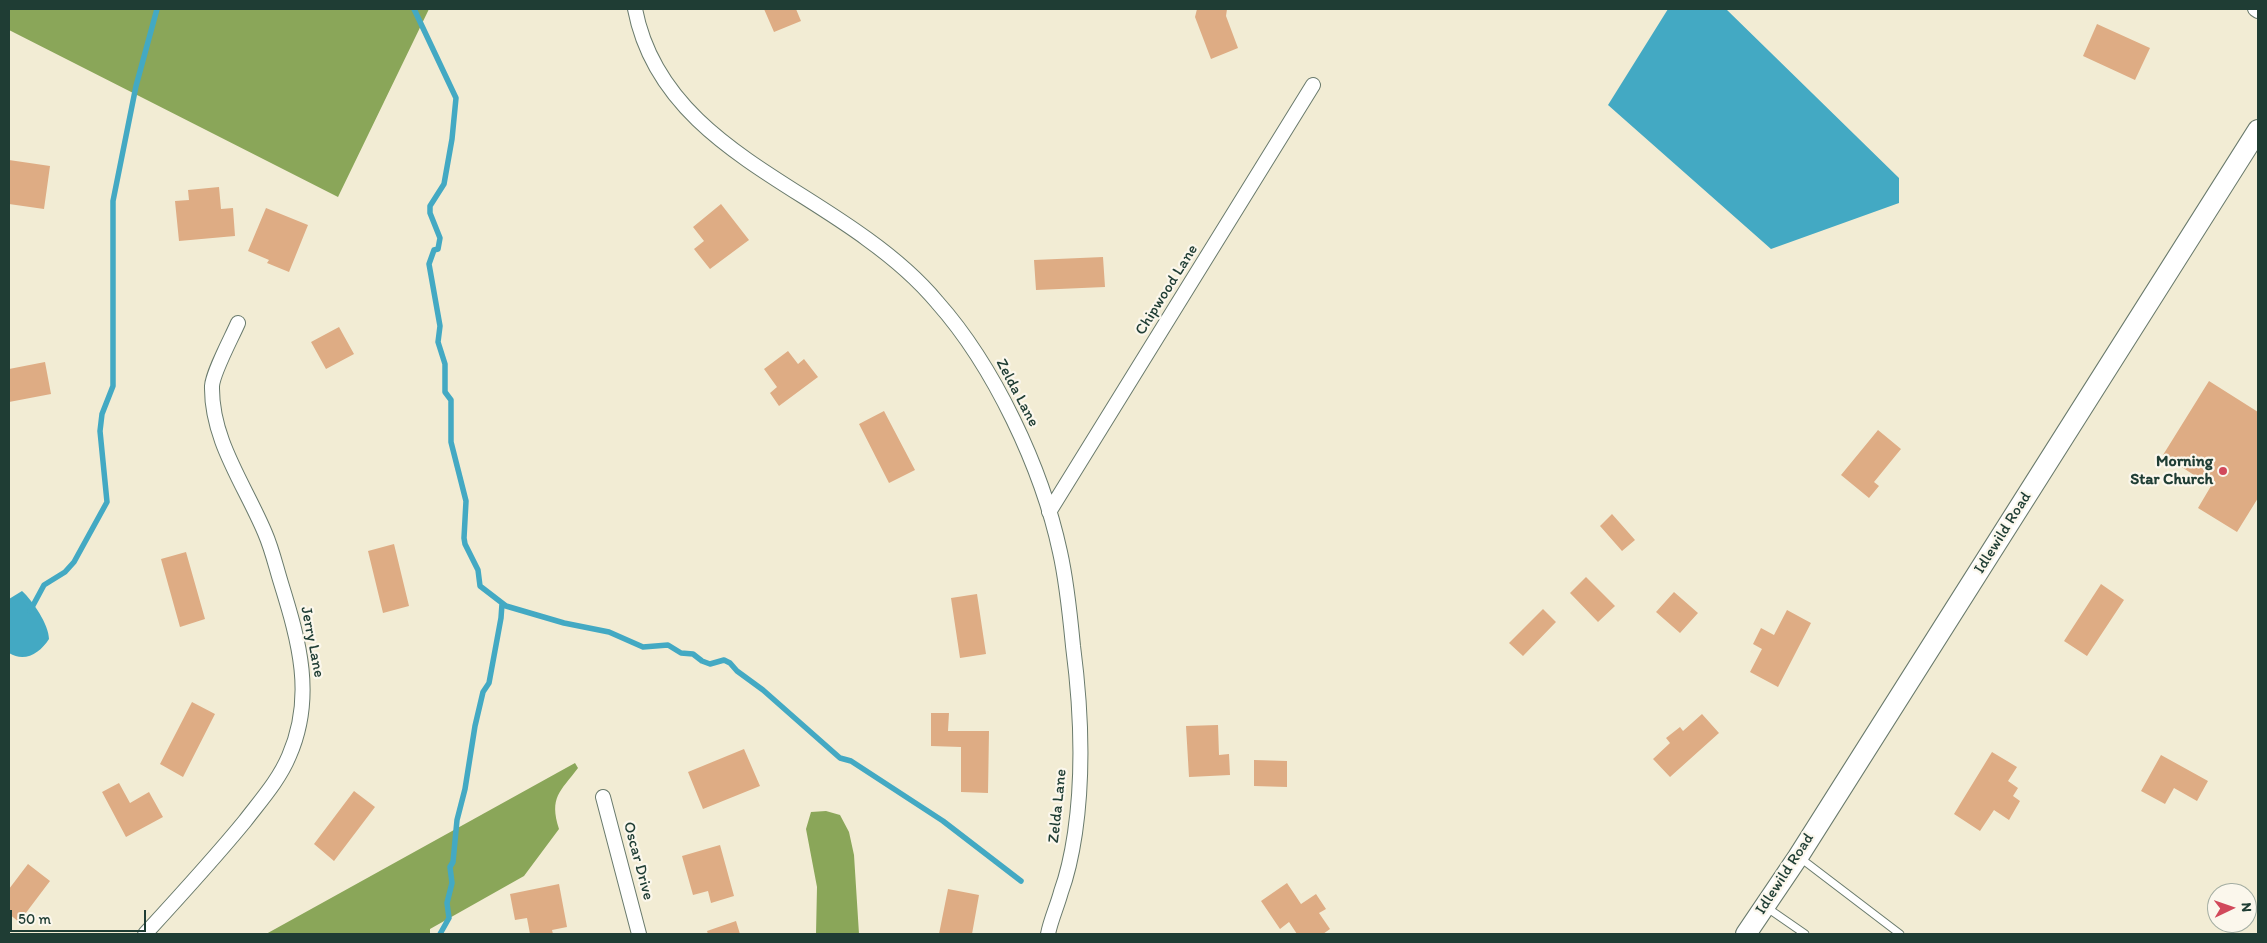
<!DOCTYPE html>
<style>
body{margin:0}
#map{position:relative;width:2267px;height:943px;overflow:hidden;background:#f2ecd4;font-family:Itim,sans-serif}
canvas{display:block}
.frame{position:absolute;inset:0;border:10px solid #1f3d34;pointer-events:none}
.north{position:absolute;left:2207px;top:883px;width:50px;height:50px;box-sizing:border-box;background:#fbf7ec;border:1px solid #a3ada2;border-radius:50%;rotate:87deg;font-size:14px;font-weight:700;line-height:20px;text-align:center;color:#1f3d34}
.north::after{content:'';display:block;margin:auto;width:18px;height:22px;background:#d1495b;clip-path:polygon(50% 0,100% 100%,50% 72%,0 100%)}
.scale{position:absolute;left:10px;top:910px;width:136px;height:22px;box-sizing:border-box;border:2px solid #1f3d34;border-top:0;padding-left:6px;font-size:15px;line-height:18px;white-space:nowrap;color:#1f3d34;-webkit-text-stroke:4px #fbf7ec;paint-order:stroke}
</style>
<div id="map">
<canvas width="2267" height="943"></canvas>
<div class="frame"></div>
<div class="north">N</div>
<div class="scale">50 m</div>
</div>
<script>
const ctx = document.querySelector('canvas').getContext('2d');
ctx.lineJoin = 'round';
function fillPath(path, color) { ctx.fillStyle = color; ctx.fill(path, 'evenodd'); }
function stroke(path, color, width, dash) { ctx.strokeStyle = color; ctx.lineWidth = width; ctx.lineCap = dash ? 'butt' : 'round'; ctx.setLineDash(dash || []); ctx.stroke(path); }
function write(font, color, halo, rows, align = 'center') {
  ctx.font = font + ' Itim,sans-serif'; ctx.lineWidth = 4.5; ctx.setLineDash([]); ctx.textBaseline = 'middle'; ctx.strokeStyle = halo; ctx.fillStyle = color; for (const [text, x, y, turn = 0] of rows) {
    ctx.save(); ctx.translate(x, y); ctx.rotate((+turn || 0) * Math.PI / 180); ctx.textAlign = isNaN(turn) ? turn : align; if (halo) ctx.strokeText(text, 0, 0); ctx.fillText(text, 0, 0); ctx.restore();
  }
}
const forest = new Path2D(`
 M9 9H429L338 197 9 30Z
 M575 763 578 768C560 792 549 797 559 829L524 876 430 929V934H266Z
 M826 811 840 815 849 832 854 855 859 934H816L817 887 806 829 811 812Z`);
const water = new Path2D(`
 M1668 9H1726L1899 178V203L1771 249 1608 105Z
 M22 591C33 601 49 625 49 639 40 653 25 663 9 653V599Z`);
const stream = new Path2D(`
 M414 9 456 98 452 139 444 184 430 206V213L440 238 438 249 434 250 429 264 440 326 438 342 445 364V392L451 400V442L466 501 464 538 465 544 478 570 480 586 506 606 564 623 609 632 643 647 668 645 681 653 693 654 702 661 710 664 724 660 730 663 737 671 763 690 840 758 851 761 943 821 1021 881
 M30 611 44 585 65 572 74 562 107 502 100 431 102 414 113 386V201L136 86 157 9
 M440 934 449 918 447 903 452 883 450 867 453 862 457 820 465 789 475 726 483 692 489 683 501 618 502 604`);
const building = new Path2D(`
 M764 9H796L801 21 774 32Z
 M1197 9H1227L1226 16 1238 48 1211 59 1195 17Z
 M2097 24 2150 48 2135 80 2083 56Z
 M9 160 50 166 44 209 9 204Z
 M219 187 221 209 233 208 235 236 179 241 175 201 189 200 188 190Z
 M721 204 749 240 710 269 694 249 704 241 693 227Z
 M266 208 308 225 289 272 267 263 269 260 248 251Z
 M1103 257 1105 287 1036 290 1034 260Z
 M339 327 354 354 326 369 311 342Z
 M788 351 798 364 804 359 818 377 779 406 770 393 777 387 764 369Z
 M45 362 51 394 9 402V369Z
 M2209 381 2258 412V498L2237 532 2198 508 2211 486 2163 455Z
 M884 411 915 470 889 483 859 424Z
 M1878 430 1901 449 1874 482 1879 486 1869 498 1841 475Z
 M1612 514 1635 540 1622 551 1600 526Z
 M394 544 409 606 383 613 368 551Z
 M186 552 205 619 180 627 161 559Z
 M1586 577 1615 606 1598 622 1570 593Z
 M2101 584 2124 600 2087 656 2064 641Z
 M1674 592 1698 613 1680 633 1656 612Z
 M977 594 986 654 960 658 951 598Z
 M1543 609 1556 622 1523 656 1509 643Z
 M1787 610 1811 623 1778 687 1750 672 1762 649 1753 644 1761 628 1774 635Z
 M192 702 215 714 183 777 160 764Z
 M931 713H949L948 731H989L988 793 961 792V747L931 746Z
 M1702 714 1719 733 1670 777 1653 759 1670 743 1666 738 1680 727 1683 731Z
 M1218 725 1219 755 1229 754 1230 775 1189 777 1186 726Z
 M744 749 760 786 703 809 688 772Z
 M1992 752 2017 767 2008 781 2018 788 2013 796 2020 801 2009 820 1994 810 1980 831 1954 814Z
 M2161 755 2208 781 2197 801 2174 788 2165 804 2141 791Z
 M1254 760 1287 761V787L1254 786Z
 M119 783 130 803 149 792 163 817 126 837 102 792Z
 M354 791 375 807 334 861 314 844Z
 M720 845 734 896 711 903 708 891 693 895 682 856Z
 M28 864 50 881 19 922 9 914V889Z
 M1287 883 1301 904 1316 894 1326 909 1319 913 1330 929 1323 934H1297L1289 922 1280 929 1261 901Z
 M559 884 567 927 552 930 553 934H530L527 918 515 920 510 894Z
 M948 889 979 895 972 934H939Z
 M736 921 740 934H708L707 931Z`);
const service = new Path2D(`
 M1799 857 1900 934
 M1766 907 1805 934`);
const minor = new Path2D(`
 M635 9C658 129 779 174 867 239 892 257 917 278 937 302 994 366 1042 468 1060 552 1067 583 1070 615 1073 646 1081 707 1084 771 1075 833 1072 853 1068 873 1061 892 1057 907 1051 919 1048 934
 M2255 9 2258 11
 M1049 512 1313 85
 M603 797 639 934
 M145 934C179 897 213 860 245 821 261 800 279 780 289 756 315 697 299 641 281 583 276 567 272 549 265 533 245 485 211 440 212 386 213 372 232 337 238 323`);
const secondary = new Path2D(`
 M1746 934 1798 857 2258 130`);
const markers = [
 [2223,471,5,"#d1495b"]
];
const streetNames = [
 ["Chipwood Lane",1167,290,-58],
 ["Zelda Lane",1017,393,62],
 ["Idlewild Road",2003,533,-58],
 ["Jerry Lane",312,642,79],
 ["Zelda Lane",1058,806,-84],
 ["Oscar Drive",638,861,75],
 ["Idlewild Road",1785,874,-57]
];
const poiNames = [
 ["Morning",2213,462],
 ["Star Church",2213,480]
];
fillPath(forest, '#8aa659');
fillPath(water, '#43a9c3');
stroke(stream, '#43a9c3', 5.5);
fillPath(building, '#deac84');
stroke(service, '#697a6c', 9);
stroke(minor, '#697a6c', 16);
stroke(secondary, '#697a6c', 22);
stroke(service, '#fff', 7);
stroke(minor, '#fff', 14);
stroke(secondary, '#fff', 20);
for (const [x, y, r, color] of markers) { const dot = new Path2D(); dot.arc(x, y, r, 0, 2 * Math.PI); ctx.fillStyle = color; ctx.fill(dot); stroke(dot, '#fbf7ec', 2); }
write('16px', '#1f3d34', '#fbf7ec', streetNames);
write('bold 16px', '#1f3d34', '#fbf7ec', poiNames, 'right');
</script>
